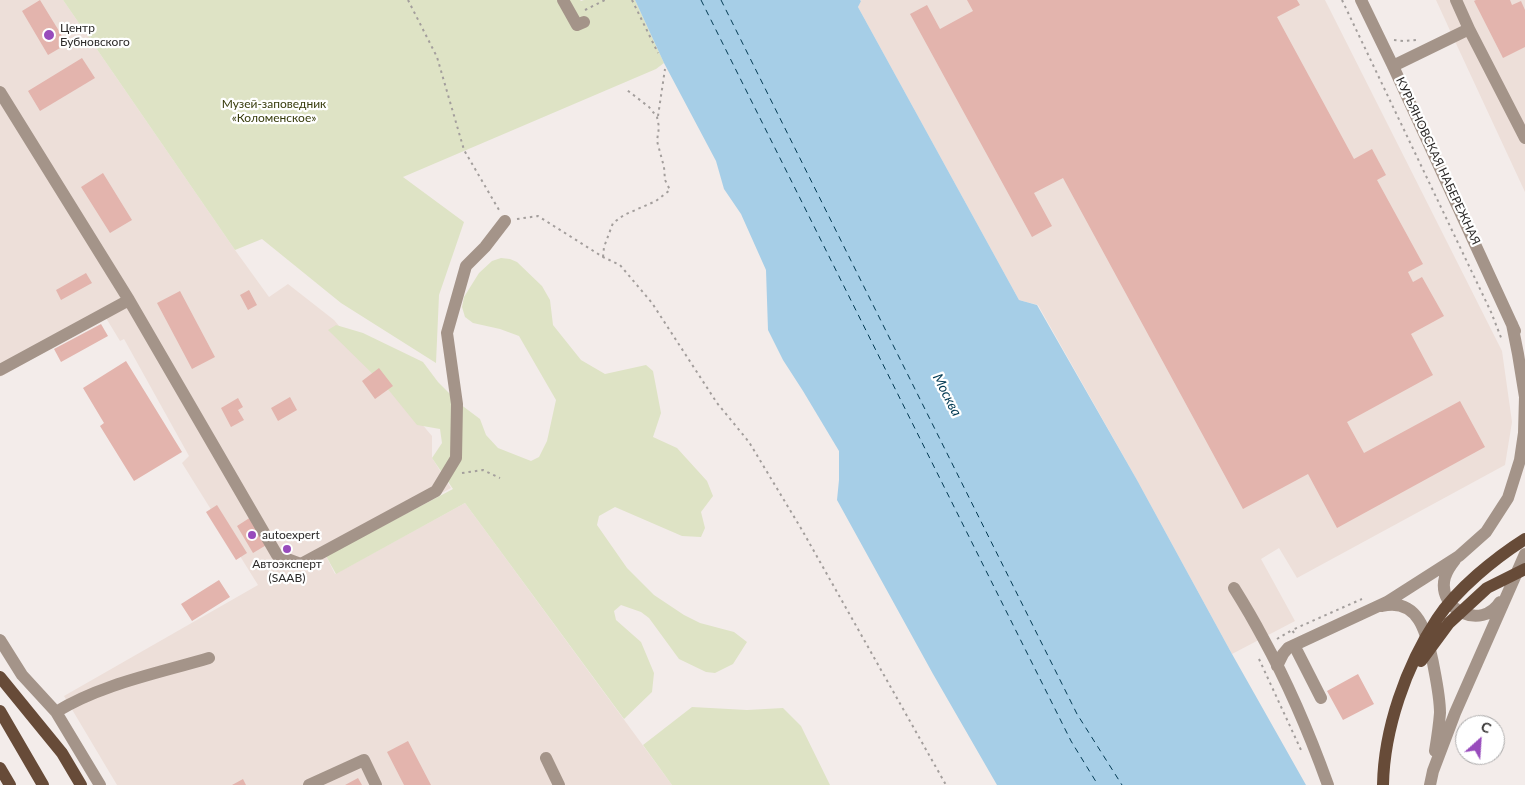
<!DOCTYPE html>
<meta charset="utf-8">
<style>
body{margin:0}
#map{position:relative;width:1525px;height:785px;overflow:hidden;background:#f3ecea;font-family:Lato,sans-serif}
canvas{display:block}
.north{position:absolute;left:1455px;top:715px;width:50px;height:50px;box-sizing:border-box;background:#fff;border:1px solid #aaa9a9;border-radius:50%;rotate:26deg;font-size:14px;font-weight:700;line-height:20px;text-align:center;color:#2b2928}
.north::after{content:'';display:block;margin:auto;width:18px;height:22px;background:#984bbc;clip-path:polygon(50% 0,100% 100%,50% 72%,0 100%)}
</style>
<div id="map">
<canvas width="1525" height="785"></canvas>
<div class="north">С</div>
</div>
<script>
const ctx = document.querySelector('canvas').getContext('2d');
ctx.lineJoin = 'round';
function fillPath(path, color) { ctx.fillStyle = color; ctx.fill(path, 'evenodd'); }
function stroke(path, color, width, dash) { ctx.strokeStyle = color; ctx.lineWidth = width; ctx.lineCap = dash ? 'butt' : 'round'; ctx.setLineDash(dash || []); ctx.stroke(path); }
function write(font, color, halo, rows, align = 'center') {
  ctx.font = font + ' Lato,sans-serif'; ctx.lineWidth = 4.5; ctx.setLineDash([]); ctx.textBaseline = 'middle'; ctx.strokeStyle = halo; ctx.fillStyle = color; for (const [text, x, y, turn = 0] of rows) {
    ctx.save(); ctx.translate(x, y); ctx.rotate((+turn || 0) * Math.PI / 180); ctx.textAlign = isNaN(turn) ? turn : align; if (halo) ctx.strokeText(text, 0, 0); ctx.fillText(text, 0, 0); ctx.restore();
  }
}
const built = new Path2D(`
 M0 0H63L235 250 269 297 288 284 334 320 432 436V458L451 488 326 556 335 574 465 503 672 785H117L64 696 258 585 182 463 189 456 124 339 120 341 106 318 0 377Z
 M861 0H1325L1502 351 1512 422 1505 465 1297 578 1279 548 1261 559 1295 621 1232 654 1137 480 1038 305 1019 300 858 7Z
 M1436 0H1525V192L1453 37Z`);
const green = new Path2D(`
 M63 0H580L581 1 584 0H635L664 63 656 69 403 177 464 222 439 295 436 363 341 303 262 239 235 250Z
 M501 258 510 259 517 262 542 286 550 300 553 325 581 360 605 374 646 365 653 371 661 413 653 437 677 448 707 481 713 496 701 512 705 528 701 537 682 536 615 507 599 516 597 525 627 568 654 595 684 615 700 623 734 632 747 642 733 664 715 673 706 672 679 659 649 618 641 612 621 605 614 611 616 620 641 642 654 673 652 692 624 719 465 503 336 574 326 556 453 489 432 458 442 443 440 429 417 425 387 388 328 330 336 325 363 333 423 362 438 382 460 404 480 419 486 435 498 448 531 461 539 457 547 441 556 400 519 336 500 329 473 323 465 317 462 307 464 297 479 273 492 261Z
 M692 707 747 710 783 708 801 726 830 785H672L643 745Z`);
const water = new Path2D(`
 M635 0H860L861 1 858 7 1019 300 1037 305 1137 480 1232 654 1306 785H997L933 674 837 500 839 480V451L803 391 783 360 768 330 766 270 741 214 724 189 716 161 664 63Z`);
const ferry = new Path2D(`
 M701 0 1071 741 1098 785
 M721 0 1077 714 1122 785`);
const building = new Path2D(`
 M40 0 67 44 48 55 22 11Z
 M967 0H1297L1300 5 1277 17 1354 159 1372 149 1386 175 1377 180 1423 264 1408 272 1413 282 1422 277 1444 316 1411 334 1433 375 1347 422 1364 453 1460 401 1485 447 1337 528 1308 474 1243 509 1063 178 1034 193 1052 226 1032 237 910 14 927 5 940 29 973 11Z
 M1476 0H1510L1512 5 1521 1 1525 10V47L1503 58 1474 1Z
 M82 58 95 78 40 111 28 91Z
 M103 173 132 220 110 233 81 187Z
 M86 273 92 283 61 300 56 290Z
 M249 290 257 305 248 310 240 295Z
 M180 291 215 357 192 369 157 303Z
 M101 324 108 336 61 362 54 349Z
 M126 361 182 452 134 481 100 426 104 423 83 388Z
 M379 368 393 386 375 399 362 381Z
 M290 397 297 410 278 421 271 408Z
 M238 398 243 407 238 410 244 420 231 427 221 408Z
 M217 505 247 553 236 560 206 512Z
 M251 517 268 544 253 553 237 526Z
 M219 580 230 597 192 621 181 604Z
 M1358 674 1374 704 1343 720 1327 691Z
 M408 741 431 785H404L387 752Z
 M358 778 362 785H345Z
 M243 779 246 785H232Z`);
const path = new Path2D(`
 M408 0 437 57 464 150 499 210
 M632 0 658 53
 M1342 0 1491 312 1502 340
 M585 10 605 0
 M1394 40 1404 41 1416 40
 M658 116 665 69
 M517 219 538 216 603 257 620 265 652 303 717 403 749 442 802 530 946 785
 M603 257 604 247 613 223 624 215 656 201 670 190 665 180 664 167 657 141 659 127 657 117 649 107 627 90
 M462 473 483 470 500 478
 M1294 633 1292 630 1362 599
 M1277 639 1292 630
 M1259 659 1301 750`);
const minor = new Path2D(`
 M563 0 577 25 584 22
 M1361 0 1393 66 1515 331
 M1456 0 1469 29
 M1393 66 1469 29 1525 138
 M0 92 129 300
 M0 370 129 300 277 555 301 564 436 491 456 458 457 404 447 333 466 266 485 247 505 221
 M1455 560C1451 565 1447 571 1445 577 1436 610 1482 631 1500 602
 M1234 588C1244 604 1254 621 1263 638 1289 685 1310 735 1328 785
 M1382 606C1420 597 1427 636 1433 663 1436 679 1440 697 1440 713 1439 726 1437 739 1435 751
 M0 640 22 675 56 712 100 785
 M1294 645 1321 698
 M1277 666 1283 654 1288 648 1387 602 1459 556 1486 532 1508 498 1520 460 1524 433 1525 397 1518 354 1512 324
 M56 712C101 684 159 673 209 658
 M546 758 559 785
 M309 785 364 760 376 785
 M1430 785 1433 771 1455 713 1525 554`);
const major = new Path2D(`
 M1421 661 1449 623 1487 588 1525 569
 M0 677 62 753 81 785
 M0 711 43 785
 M0 768 10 785
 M1383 785C1384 729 1406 666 1437 619 1457 589 1495 558 1525 539`);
const markers = [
 [49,35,6,"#984bbc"],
 [252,535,5,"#984bbc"],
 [287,549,5,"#984bbc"]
];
const poiNames = [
 ["Центр",60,28],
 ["Бубновского",60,42],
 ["autoexpert",262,535],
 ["Автоэксперт",287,564,"center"],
 ["(SAAB)",287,578,"center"]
];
const parkNames = [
 ["Музей-заповедник",274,104],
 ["«Коломенское»",274,118]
];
const streetNames = [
 ["КУРЬЯНОВСКАЯ НАБЕРЕЖНАЯ",1438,161,65]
];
const waterNames = [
 ["Москва",947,395,63]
];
fillPath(built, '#eddfd9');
fillPath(green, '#dee3c5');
fillPath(water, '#a6cee7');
stroke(ferry, '#043b54', 1, [6, 5]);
fillPath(building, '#e3b4ad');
stroke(path, '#a39e9c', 2, [2.5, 4]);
stroke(minor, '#a49489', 12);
stroke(major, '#674b38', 12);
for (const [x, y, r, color] of markers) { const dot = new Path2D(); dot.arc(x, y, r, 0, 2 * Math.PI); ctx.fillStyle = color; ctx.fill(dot); stroke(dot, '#fff', 2); }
write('12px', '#2b2928', '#fff', poiNames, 'left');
write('12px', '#373c0c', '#fff', parkNames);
write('12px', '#2b2928', '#fff', streetNames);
write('italic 14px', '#043b54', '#fff', waterNames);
</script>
